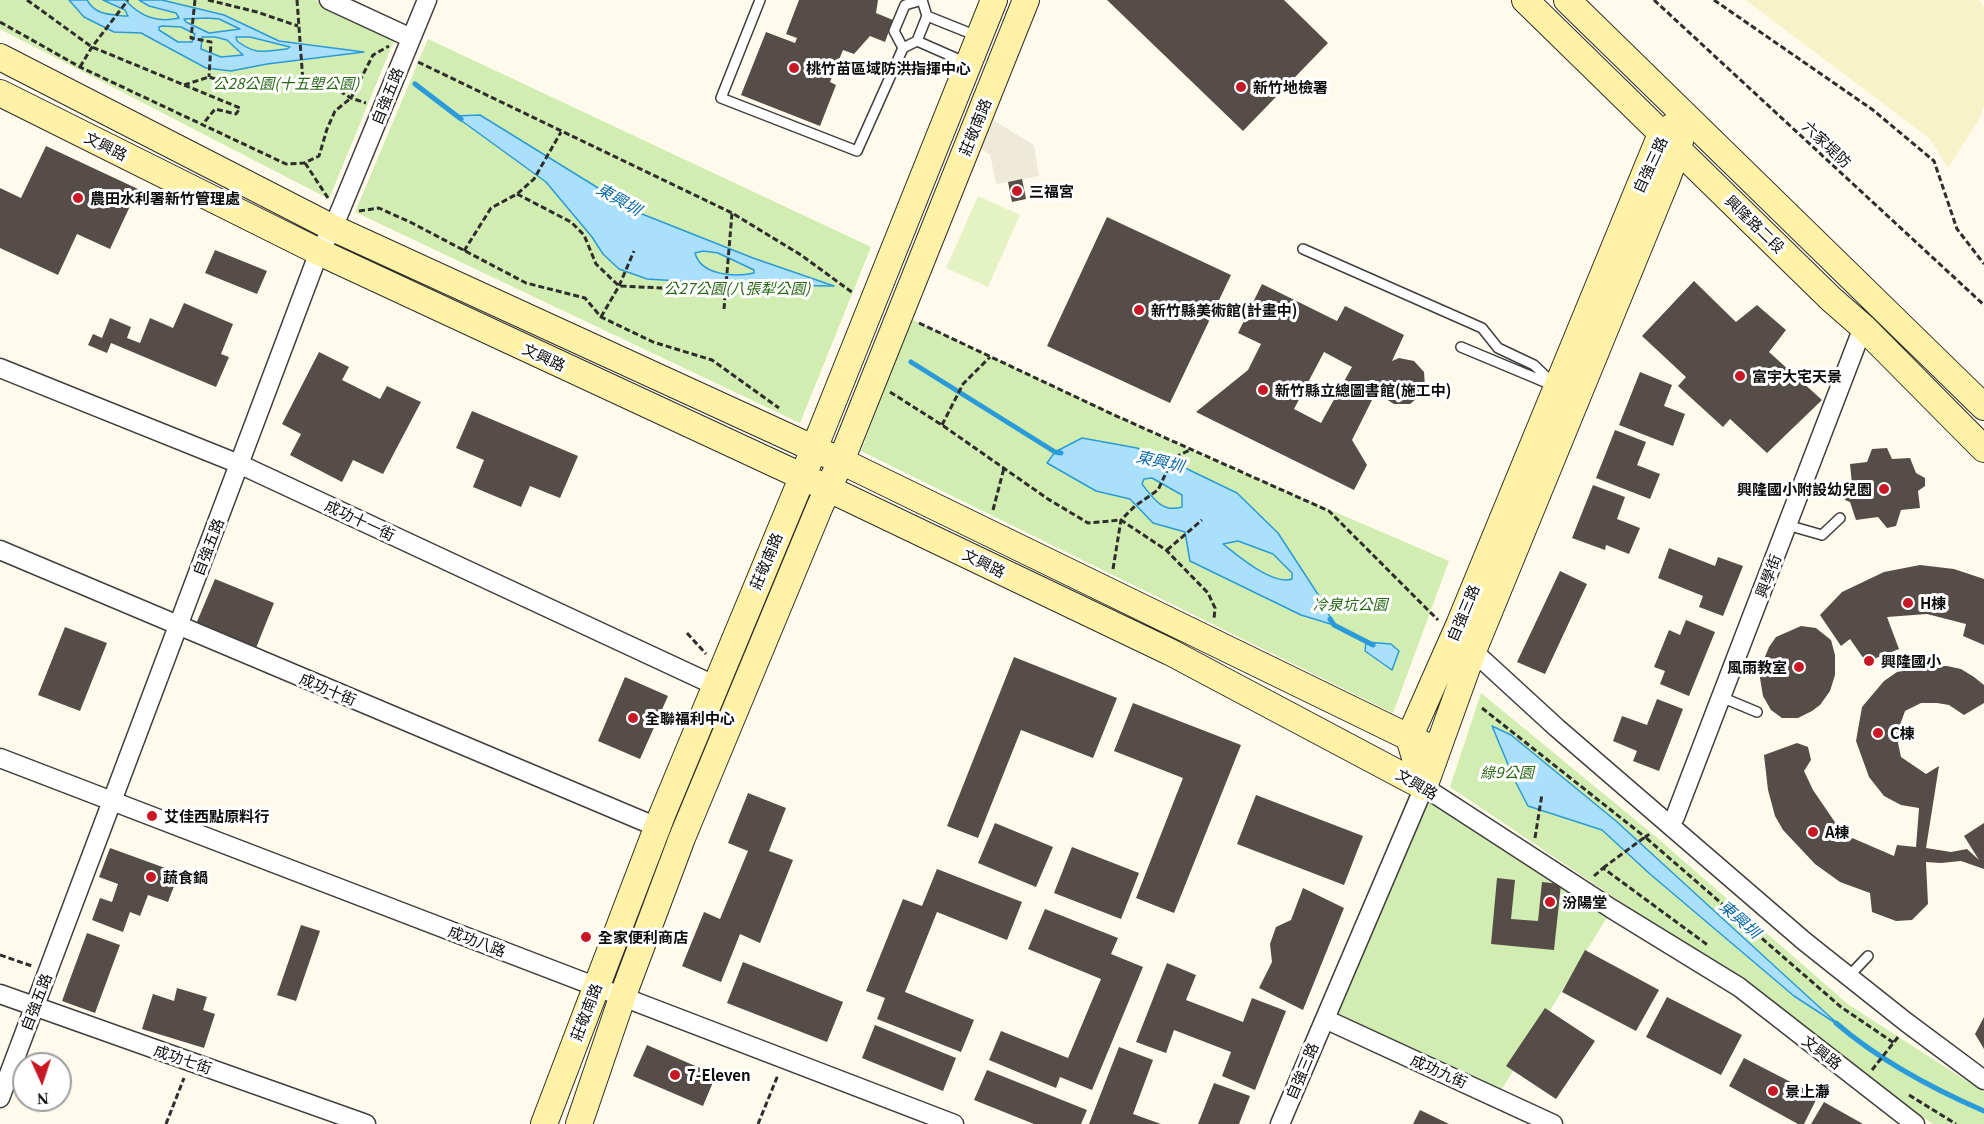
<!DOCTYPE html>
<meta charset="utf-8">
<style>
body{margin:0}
#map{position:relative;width:1984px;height:1124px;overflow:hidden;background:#fffaeb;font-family:Georgia,serif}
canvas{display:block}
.north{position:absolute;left:12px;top:1052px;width:60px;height:60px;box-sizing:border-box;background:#fff;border:2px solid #9e9e9e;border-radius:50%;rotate:177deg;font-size:16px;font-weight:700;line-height:24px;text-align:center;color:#0c0c0c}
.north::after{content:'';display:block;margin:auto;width:21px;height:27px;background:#c81826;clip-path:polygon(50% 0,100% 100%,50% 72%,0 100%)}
</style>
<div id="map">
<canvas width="1984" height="1124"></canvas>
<div class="north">N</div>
</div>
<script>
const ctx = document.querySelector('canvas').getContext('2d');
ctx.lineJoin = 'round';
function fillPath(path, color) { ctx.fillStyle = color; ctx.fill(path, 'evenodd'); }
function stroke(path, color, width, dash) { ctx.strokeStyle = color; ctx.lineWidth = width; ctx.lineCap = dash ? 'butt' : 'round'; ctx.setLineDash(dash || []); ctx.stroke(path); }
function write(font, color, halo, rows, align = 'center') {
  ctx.font = font + ' Georgia,"Noto Sans TC",serif'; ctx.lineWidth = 6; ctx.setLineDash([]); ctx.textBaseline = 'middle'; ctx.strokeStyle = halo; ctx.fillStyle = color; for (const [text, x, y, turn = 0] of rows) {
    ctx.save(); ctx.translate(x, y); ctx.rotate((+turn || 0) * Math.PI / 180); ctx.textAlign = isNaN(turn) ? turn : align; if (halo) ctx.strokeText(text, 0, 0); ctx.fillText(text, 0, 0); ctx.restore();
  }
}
const farmland = new Path2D(`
 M1746 0H1979L1984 7V104L1980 118 1948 168 1930 139Z`);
const green = new Path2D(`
 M0 0H315L395 38 329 199 0 29Z
 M428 39 871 247 800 423 355 212Z
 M911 319 1191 450 1449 561 1393 713 861 451Z
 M1481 693 1655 836 1849 1005 1984 1092V1124H1933L1852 1068 1765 999 1450 787Z
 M1424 787 1612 909 1497 1097 1325 1019Z`);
const pitch = new Path2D(`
 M978 196 1020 215 988 287 946 268Z`);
const plaza = new Path2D(`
 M993 120 1034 145 1039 176 996 184 990 154 981 149Z`);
const water = new Path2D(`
 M69 0H87C96 15 108 14 124 16H128L125 10 103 0H125C141 17 157 23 179 18L176 13 149 6 139 0H162L224 15 279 41 364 52 267 64 231 71 206 68 141 33 114 32 84 17ZM207 18 219 19 240 29 209 33 186 22 184 19ZM162 26 181 27 195 34 192 42H178L159 30V27ZM215 37 227 40 243 55 221 57 201 49 202 37ZM236 37H250L290 47 287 49C264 51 257 56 237 41Z
 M480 115 637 212 753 258 834 286 742 285 647 279 619 269 603 254 592 237 546 182 455 116ZM703 251 718 253 754 270V273C736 277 701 276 695 253Z
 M1082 438 1137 448 1179 465 1237 493 1278 533 1321 599 1334 625 1301 615 1190 561 1185 532 1153 523 1130 499 1096 491 1047 463 1055 452ZM1152 478 1182 495V507C1162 513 1153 498 1142 484L1144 479ZM1238 541 1273 554 1292 573V579C1273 586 1237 555 1223 544Z
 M1366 642 1391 644 1399 651 1392 670 1365 651Z
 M1492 726 1511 735 1616 821 1840 1026 1794 996 1650 874 1602 830 1528 806 1515 781Z`);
const stream = new Path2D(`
 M415 84 461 119
 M911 362 1055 452 1061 453
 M1330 619 1334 625 1373 645
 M1836 1023C1880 1061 1931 1088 1984 1111`);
const building = new Path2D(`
 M799 0H878L876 13 893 20 885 42 870 36 854 54 843 50 830 82 836 85 820 126 741 95 766 32 795 43 797 38 786 34Z
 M1107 0H1284L1328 43 1243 131Z
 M46 146 138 189 110 249 77 234 58 275 0 248V188L21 198Z
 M1022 179 1026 199 1012 202 1008 182Z
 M1107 217 1231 275 1170 403 1047 346Z
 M215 250 267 271 257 294 205 273Z
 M1694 281 1736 322 1757 305 1786 330 1769 352 1822 400 1767 453 1730 419 1723 427 1678 386 1686 377 1642 336Z
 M1262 284 1337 321 1345 306 1404 335 1392 361 1399 358 1414 361 1424 372 1425 387 1422 394 1410 404H1394L1386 399 1379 386 1352 440 1367 465 1354 490 1196 412 1248 370 1261 344 1238 333ZM1324 352 1352 367 1321 423 1294 409Z
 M184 303 233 324 221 354 229 357 216 387 111 343 107 353 88 345 93 334 102 338 110 318 131 327 127 338 140 343 150 318 173 328Z
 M319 352 349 367 342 380 380 399 387 386 421 402 383 474 353 460 342 482 290 455 301 434 282 424Z
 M1640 372 1672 385 1664 406 1685 414 1673 446 1619 425Z
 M472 411 578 456 560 498 530 486 521 507 473 487 484 460 456 448Z
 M1615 430 1646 442 1637 465 1660 474 1650 499 1596 478Z
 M1887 448 1892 459 1910 458 1916 473 1925 478V486L1918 491 1920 508 1901 510 1896 526 1887 528 1878 517 1856 520 1850 502 1845 500 1843 491 1852 484 1850 464 1867 462 1872 449Z
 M1593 485 1625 497 1617 519 1640 528 1629 554 1606 545 1605 550 1572 538Z
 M1669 548 1715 566 1718 557 1743 566 1723 616 1699 607 1703 596 1658 578Z
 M1920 565 1954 569 1984 579V645L1963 636 1966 624 1927 614 1887 617 1899 649 1866 662 1850 639 1841 646 1820 615 1842 592 1884 572Z
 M1560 571 1587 584 1545 674 1517 662Z
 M215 579 274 603 256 648 196 624Z
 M1686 620 1715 632 1689 696 1660 684 1665 671 1654 667 1669 630 1680 635Z
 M1801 626 1816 628 1831 640 1835 655V675L1830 691 1820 705 1812 711 1798 718H1782L1771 710 1763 696 1760 678 1764 659 1769 647 1776 637Z
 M65 627 107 643 80 711 38 695Z
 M1014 657 1117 698 1093 758 1021 730 978 838 947 826Z
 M1933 666H1947L1961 669 1974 677 1984 685V703L1964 715 1949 705 1937 703H1921L1905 711 1900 725 1898 743 1901 757 1926 774 1939 766 1926 848 1951 852 1967 849 1979 860 1964 836 1984 823V869L1961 861 1941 863 1926 862 1928 904 1912 920 1896 921 1872 912 1870 893 1840 882 1815 864 1783 830 1775 816 1768 790 1764 755 1797 743 1808 747 1811 760 1804 771 1813 790 1843 834 1894 856 1897 845 1916 847 1919 808 1901 805 1884 796 1869 777 1856 741 1862 707 1884 681 1897 672Z
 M625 677 668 696 640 759 598 741Z
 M1657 699 1683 709 1659 771 1633 761 1637 751 1613 741 1622 716 1647 725Z
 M1133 703 1241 745 1174 913 1136 898 1183 778 1114 751Z
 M748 793 786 808 769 851 793 860 760 943 740 934 721 982 682 966 704 912 720 919 748 851 728 843Z
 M1256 795 1363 836 1344 885 1237 844Z
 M995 823 1053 847 1036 887 978 863Z
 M1072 847 1139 873 1121 919 1054 893Z
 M110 848 179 873 168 902 148 895 140 916 130 912 123 932 92 920 100 898 112 902 118 884 99 877Z
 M937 869 1022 902 1007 940 937 912 905 992 974 1020 961 1052 877 1019 885 998 866 991 903 899 922 906Z
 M1497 878 1515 880 1511 919 1538 921 1542 882 1561 884 1554 950 1491 944Z
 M1303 888 1344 908 1303 1010 1259 988 1272 962 1270 944 1276 927 1291 920Z
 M1045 909 1118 938 1111 954 1143 967 1092 1090 1060 1077 1056 1088 989 1060 1001 1031 1068 1058 1101 979 1028 949Z
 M301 925 320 931 296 1001 277 995Z
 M87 933 120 945 95 1013 62 1001Z
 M1585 950 1659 990 1636 1031 1562 992Z
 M743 962 843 1002 827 1042 727 1003Z
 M1167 963 1196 975 1186 1000 1243 1022 1252 998 1286 1011 1255 1090 1222 1076 1231 1052 1174 1030 1166 1053 1136 1042Z
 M177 988 207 997 203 1010 215 1014 204 1048 142 1029 153 994 174 1001Z
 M1667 997 1742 1035 1721 1075 1646 1037Z
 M1545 1008 1595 1041 1556 1099 1506 1066Z
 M1984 1017V1049L1975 1034Z
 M875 1025 956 1058 943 1091 862 1058Z
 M647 1045 716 1075 703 1106 633 1076Z
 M1119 1047 1153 1060 1133 1114 1161 1124H1089Z
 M1744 1058 1818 1096 1804 1124H1798L1729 1086Z
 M987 1070 1087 1110 1081 1124H1034L974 1100Z
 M1214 1083 1250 1096 1239 1124H1198Z
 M1824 1102 1863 1124H1811Z
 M1420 1110 1449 1124H1413Z`);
const path = new Path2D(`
 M27 0 92 47 240 108 236 114 215 109 203 124
 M195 0 191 38 211 42 209 77
 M208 0 257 12 298 26
 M297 0 303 82
 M1654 0 1984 305
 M1714 0 1873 110 1934 161 1957 229 1984 264
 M0 22 80 67 286 164 304 163 319 156 327 129 335 111 351 98 373 55 389 46
 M418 62 732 213 801 255 853 293
 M80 67 92 47 128 0
 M184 85 209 77 239 86 283 84 320 79 351 98 366 103
 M305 163 328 198
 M517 194 571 222 584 235 596 264 619 286 726 291
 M359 211 379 208 412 223 526 283 585 298 601 317 653 342 712 360 779 408
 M464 251 491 208 517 194 534 179 561 132
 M724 309 732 213
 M601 317 619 286 634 251
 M919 323 1112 414 1329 511 1438 620
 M890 392 942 425 1048 499 1088 523 1121 520 1166 550 1208 593 1215 608 1214 619
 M942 425 963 384 990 357
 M993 510 1004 468
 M1167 550 1202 520
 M1113 569 1121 520 1135 506 1158 490 1173 458 1190 450
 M687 633 706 654
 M1482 708 1645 837 1651 833
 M1535 838 1542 794
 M1603 868 1645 837 1841 1007 1894 1043
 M1594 876 1603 868 1709 946
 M0 955 32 966
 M1872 1070 1898 1037
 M1909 1095 1956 1124
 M166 1124 184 1078
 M758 1124 778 1075`);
const lane = new Path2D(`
 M760 0 721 98 857 151 903 48 917 41 927 16 922 0
 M927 16 977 36
 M917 41 967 63
 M903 48 894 31 905 5 922 0
 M1303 249 1482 328 1498 348 1534 365 1555 385
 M1461 347 1552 385
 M1787 525 1822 535 1840 518
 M1721 697 1757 712
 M1849 976 1868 956`);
const street = new Path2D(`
 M329 0 411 38
 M0 368 239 464 714 685
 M0 550 657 827
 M1473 651 1557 728 1804 941 1906 1022 1984 1080
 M0 758 954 1124
 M1668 822 1675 817 1863 327
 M0 994 366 1124
 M1325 1019 1553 1124
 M0 1098 319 252 333 228 427 0
 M1280 1124 1424 787 1612 909 1739 987 1915 1124`);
const secondary = new Path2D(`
 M1525 0 1831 299 1863 327 1984 449
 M1567 0 1984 407
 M0 57 333 228 841 461 1437 751
 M0 93 319 252 827 488 1170 652 1424 787
 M1686 117 1678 149 1666 181 1473 651 1424 787 1409 738 1459 625 1661 134Z
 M544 1124 662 815 814 449 994 0
 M579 1124 622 998 682 838 820 506 841 461 1026 0`);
const markers = [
 [794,68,6,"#c81826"],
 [1241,87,6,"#c81826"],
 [1017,191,6,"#c81826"],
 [78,198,6,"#c81826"],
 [1139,310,6,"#c81826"],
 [1740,376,6,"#c81826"],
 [1263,390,6,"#c81826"],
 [1884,489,6,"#c81826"],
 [1908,603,6,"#c81826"],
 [1869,661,6,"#c81826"],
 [1799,667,6,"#c81826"],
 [633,718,6,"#c81826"],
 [1878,733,6,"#c81826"],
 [152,816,6,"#c81826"],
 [1813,832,6,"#c81826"],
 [151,877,6,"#c81826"],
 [1550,902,6,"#c81826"],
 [586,937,6,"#c81826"],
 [675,1075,6,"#c81826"],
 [1773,1091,6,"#c81826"]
];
const poiNames = [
 ["桃竹苗區域防洪指揮中心",806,68],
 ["新竹地檢署",1253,87],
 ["三福宮",1029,191],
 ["農田水利署新竹管理處",90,198],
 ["新竹縣美術館(計畫中)",1151,310],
 ["富宇大宅天景",1752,376],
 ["新竹縣立總圖書館(施工中)",1275,390],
 ["興隆國小附設幼兒園",1872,489,"right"],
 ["H棟",1920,603],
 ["興隆國小",1881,661],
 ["風雨教室",1787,667,"right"],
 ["全聯福利中心",645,718],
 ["C棟",1890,733],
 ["艾佳西點原料行",164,816],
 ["A棟",1825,832],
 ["蔬食鍋",163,877],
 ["汾陽堂",1562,902],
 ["全家便利商店",598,937],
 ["7-Eleven",687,1075],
 ["景上瀞",1785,1091]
];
const parkNames = [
 ["公28公園(十五塱公園)",286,83],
 ["公27公園(八張犁公園)",737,288],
 ["冷泉坑公園",1350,604],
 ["綠9公園",1507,772]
];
const streetNames = [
 ["自強五路",387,96,-68],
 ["莊敬南路",975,127,-68],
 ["六家堤防",1827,144,43],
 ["文興路",106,146,26],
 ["自強三路",1650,165,-65],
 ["興隆路二段",1755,224,44],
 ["文興路",544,357,25],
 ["成功十一街",360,520,25],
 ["自強五路",208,547,-69],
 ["莊敬南路",766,561,-67],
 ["文興路",984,563,26],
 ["興學街",1768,576,-69],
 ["自強三路",1463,613,-67],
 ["成功十街",328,689,23],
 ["文興路",1417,784,30],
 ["成功八路",477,941,21],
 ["自強五路",36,1002,-69],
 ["莊敬南路",586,1012,-69],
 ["文興路",1822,1052,38],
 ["成功七街",183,1059,19],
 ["自強三路",1302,1071,-67],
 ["成功九街",1439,1071,24]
];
const waterNames = [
 ["東興圳",619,199,30],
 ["東興圳",1160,461,13],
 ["東興圳",1740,919,41]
];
fillPath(farmland, '#f8f2c9');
fillPath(green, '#d2edb1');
fillPath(pitch, '#e5f3c4');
fillPath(plaza, '#efe9da');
fillPath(water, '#abe0fc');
stroke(water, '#2b9ad9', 1.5);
stroke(stream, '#2b9ad9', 5);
fillPath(building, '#564d48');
stroke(lane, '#3f3f3f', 12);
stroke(street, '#3f3f3f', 21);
stroke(secondary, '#2e2e2e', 28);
stroke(path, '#2e2e2e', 3, [6, 3]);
stroke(lane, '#fff', 9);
stroke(street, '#fff', 18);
stroke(secondary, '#fff2a6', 26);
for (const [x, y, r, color] of markers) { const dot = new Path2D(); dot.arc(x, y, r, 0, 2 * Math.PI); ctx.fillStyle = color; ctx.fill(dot); stroke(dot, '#fff', 2); }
write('bold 15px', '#0c0c0c', '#fff', poiNames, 'left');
write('italic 15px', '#2b6917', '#fff', parkNames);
write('15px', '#0c0c0c', '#fff', streetNames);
write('italic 16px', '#0b69a9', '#fff', waterNames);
</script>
